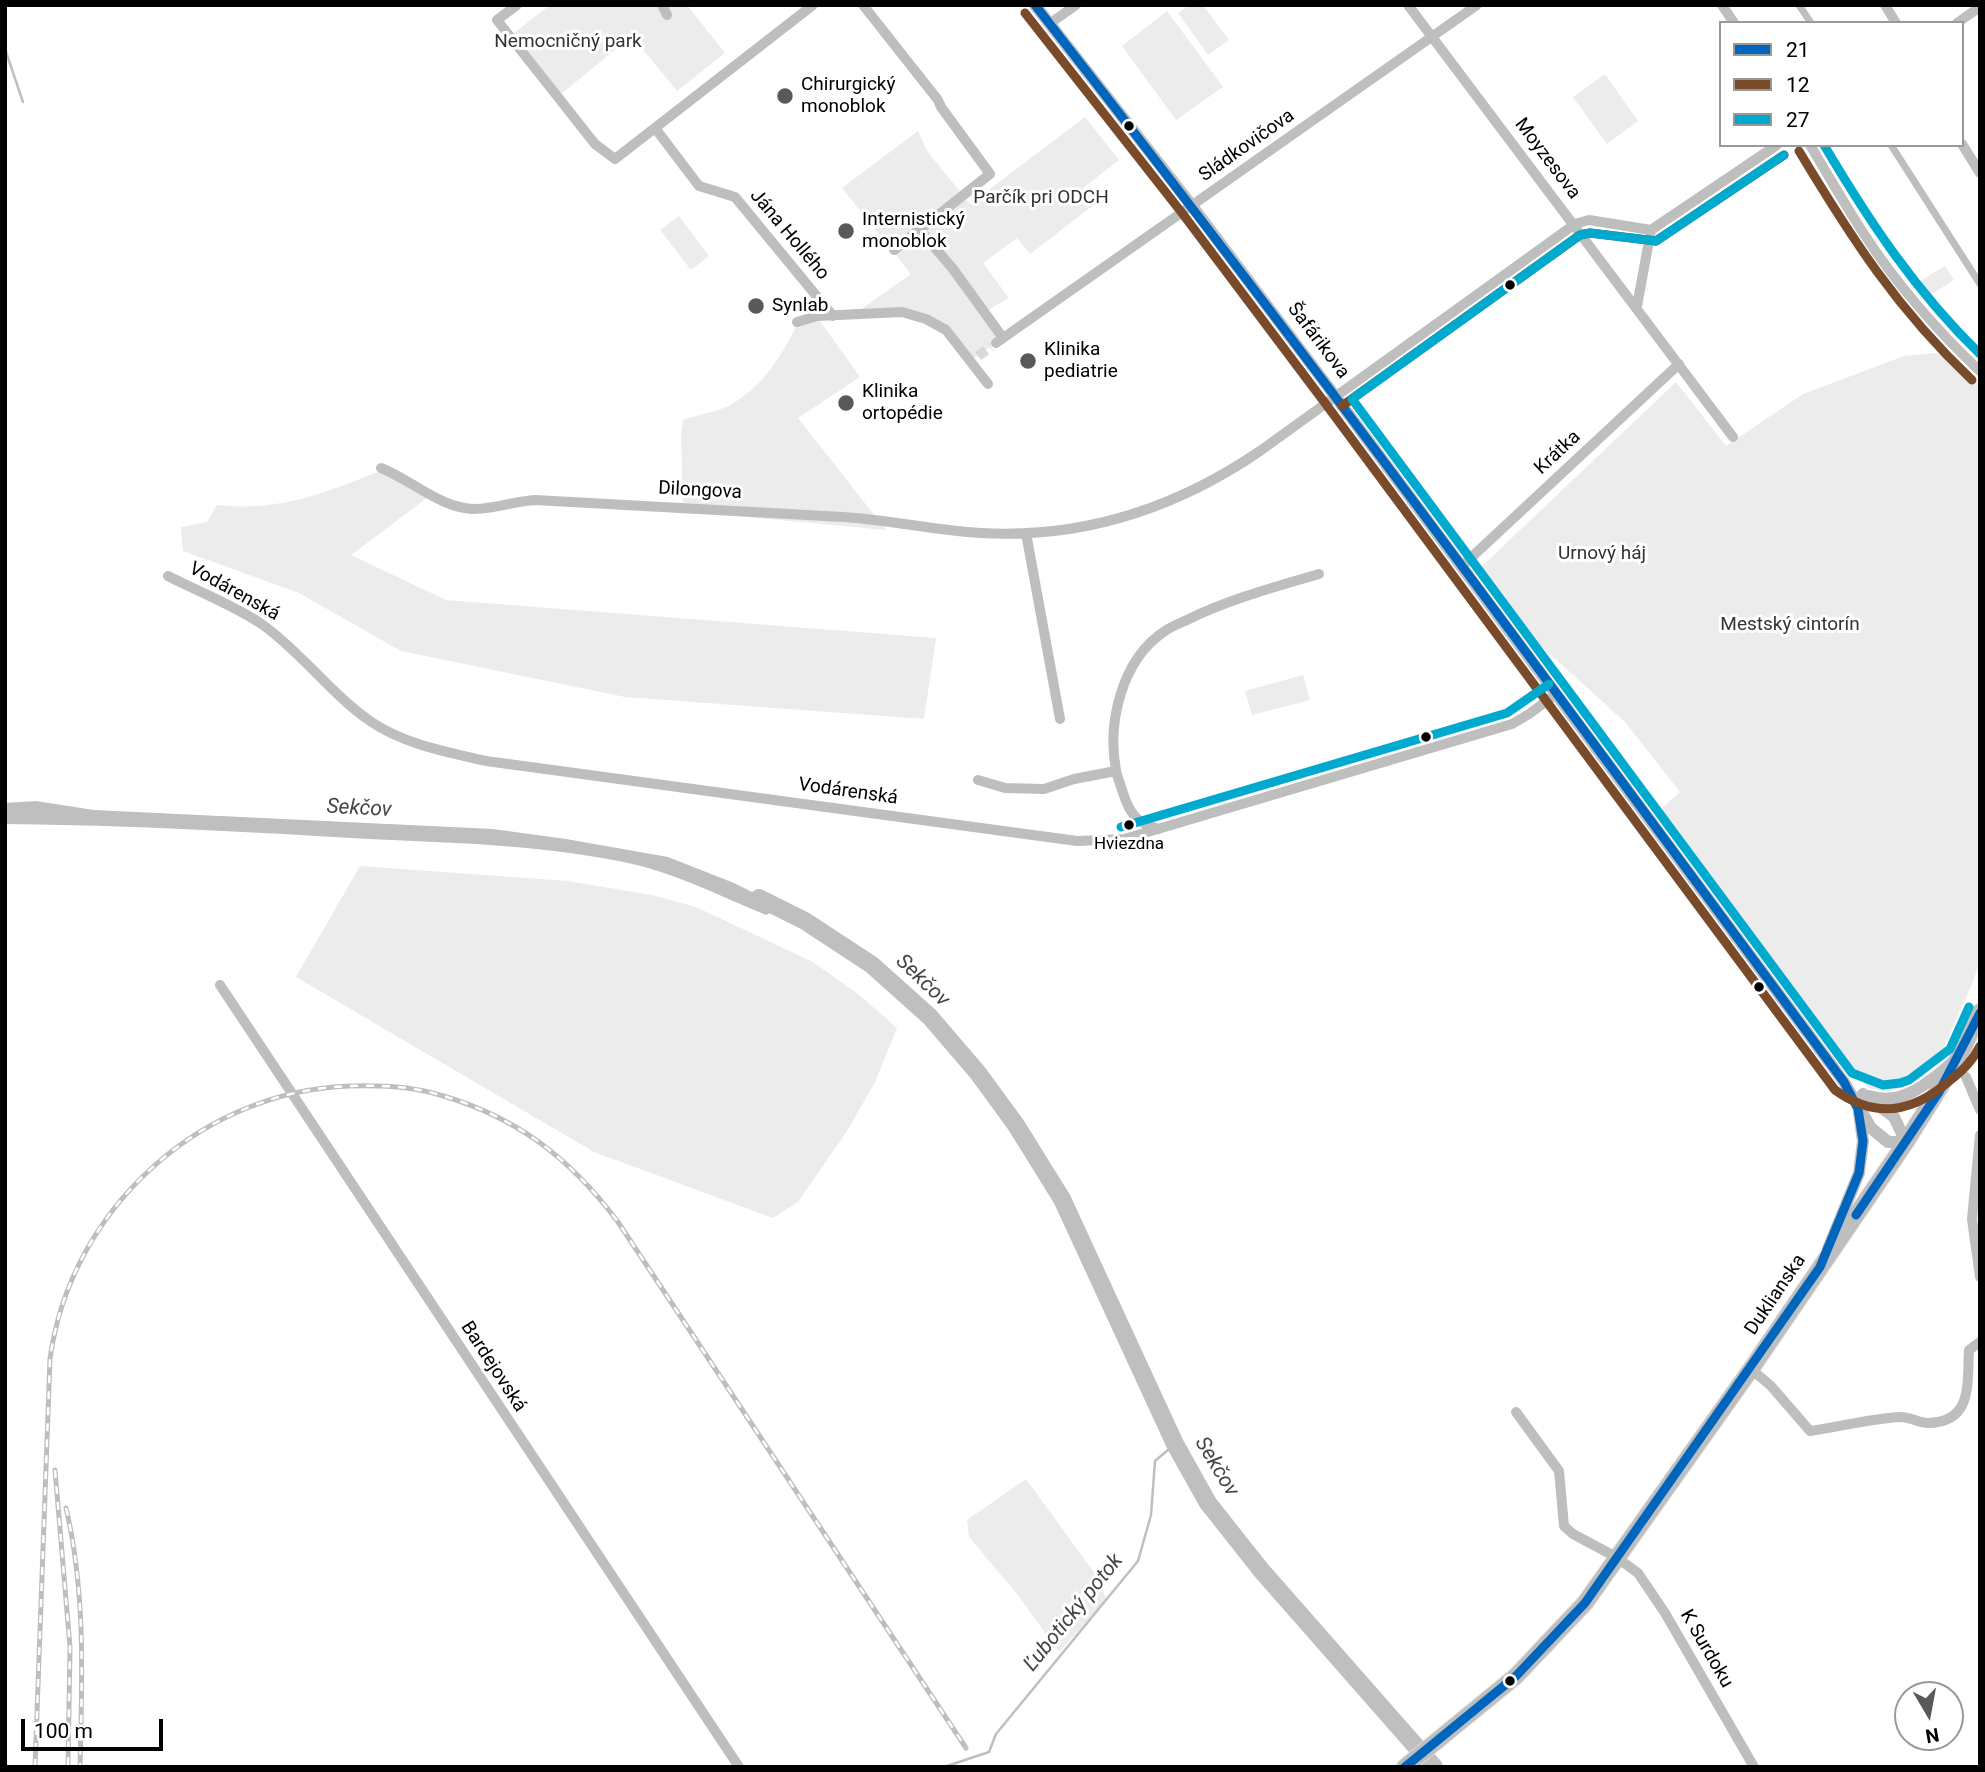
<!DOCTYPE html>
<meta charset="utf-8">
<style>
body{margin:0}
#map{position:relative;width:1985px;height:1772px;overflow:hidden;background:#fff;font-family:Roboto,sans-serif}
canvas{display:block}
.frame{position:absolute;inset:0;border:7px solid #000;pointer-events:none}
.legend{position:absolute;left:1719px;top:21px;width:245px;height:126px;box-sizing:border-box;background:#fff;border:2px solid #999;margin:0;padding:9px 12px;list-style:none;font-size:21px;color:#000}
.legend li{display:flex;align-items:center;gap:14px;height:35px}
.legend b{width:35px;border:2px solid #999}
.north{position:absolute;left:1894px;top:1681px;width:70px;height:70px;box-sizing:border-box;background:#fff;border:2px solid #999;border-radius:50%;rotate:170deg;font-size:19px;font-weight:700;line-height:28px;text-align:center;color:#000}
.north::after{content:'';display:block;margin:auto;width:24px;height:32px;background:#595959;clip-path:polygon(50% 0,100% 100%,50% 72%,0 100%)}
.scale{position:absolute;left:21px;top:1719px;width:142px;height:32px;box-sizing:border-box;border:4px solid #000;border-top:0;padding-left:9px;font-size:21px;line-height:24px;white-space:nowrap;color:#000;-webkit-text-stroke:5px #fff;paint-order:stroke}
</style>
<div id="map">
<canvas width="1985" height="1772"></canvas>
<div class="frame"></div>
<ul class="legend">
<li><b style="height:9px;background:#0065bd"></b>21</li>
<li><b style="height:9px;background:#7a4b2a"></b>12</li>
<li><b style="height:9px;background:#00a9ce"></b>27</li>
</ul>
<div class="north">N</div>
<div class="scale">100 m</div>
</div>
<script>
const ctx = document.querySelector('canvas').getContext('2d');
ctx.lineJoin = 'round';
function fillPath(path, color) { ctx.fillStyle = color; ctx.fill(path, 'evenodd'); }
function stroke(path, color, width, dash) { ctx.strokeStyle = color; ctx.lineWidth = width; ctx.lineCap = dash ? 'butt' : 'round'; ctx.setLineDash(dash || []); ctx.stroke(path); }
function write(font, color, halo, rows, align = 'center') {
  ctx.font = font + ' Roboto,sans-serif'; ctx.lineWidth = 6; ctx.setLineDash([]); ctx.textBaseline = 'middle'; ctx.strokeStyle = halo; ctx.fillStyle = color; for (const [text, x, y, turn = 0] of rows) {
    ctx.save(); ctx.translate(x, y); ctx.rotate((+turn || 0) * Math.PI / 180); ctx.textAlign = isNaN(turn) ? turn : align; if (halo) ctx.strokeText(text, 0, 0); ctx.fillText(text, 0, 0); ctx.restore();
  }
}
const green = new Path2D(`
 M550 5H687L725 53 677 91 632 36 561 94 514 33Z
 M1190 5H1203L1229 40 1208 55 1178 13Z
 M1167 11 1223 87 1176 120 1122 46Z
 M1605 74 1638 121 1607 144 1573 97Z
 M1085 117 1119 160 1083 188 1095 204 1030 254 1017 238 983 263 1009 298 985 312 1003 338 970 361 945 330 914 316 853 315 911 274 842 188 918 131 927 151 970 204Z
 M679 216 709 256 691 270 660 230Z
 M1945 266 1954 280 1927 297 1918 282Z
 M817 317 860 377 798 418 886 530 683 511 681 435 683 420C694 416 722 410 730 405 766 385 780 356 799 322Z
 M1937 353 1946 354 1980 385V959L1974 979 1937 1063C1918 1083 1895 1098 1867 1087L1659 811 1680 792 1625 722 1519 626 1477 571 1676 382 1726 446 1803 394 1904 356Z
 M380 471 428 497 351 555 446 600 936 638 924 719 625 697 401 651 299 593 183 551 181 527 207 522 217 505C279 512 325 493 380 471Z
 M1303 675 1310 700 1252 715 1245 691Z
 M360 866 568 881 652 895 696 907 813 962 858 994 897 1028 875 1082 849 1128 798 1202 773 1218 594 1152 296 977Z
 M1026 1479 1093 1571 1107 1600 1059 1652 1017 1594 969 1537 967 1520Z`);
const water = new Path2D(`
 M36 801 94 810 493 829 566 839 668 857 734 883 782 907 766 915C722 897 675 873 628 863 543 845 456 843 370 839 248 832 127 825 5 824V803Z`);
const stream = new Path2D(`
 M5 49 23 102
 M944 1767 989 1752 996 1734 1138 1561 1151 1515 1155 1461 1175 1444`);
const river = new Path2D(`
 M759 898 805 921 872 965 930 1017 978 1073 1016 1125 1062 1199 1175 1444 1208 1503 1261 1570 1434 1767`);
const minorTunnel = new Path2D(`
 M978 356 991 347`);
const pedestrian = new Path2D(`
 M1799 5 1811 23
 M1891 145 1980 284`);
const minor = new Path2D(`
 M517 5 497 20 595 144 615 159 813 5
 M662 5 667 15
 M863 5 938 100 941 107 990 174 894 250
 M1408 5 1733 437
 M1722 5 1734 23
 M1885 5 1896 23
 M1957 23 1980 7
 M1049 24 1076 5
 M655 128 699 186 735 197 833 316
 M1962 144 1980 173
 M1810 145C1828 175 1845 205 1864 234 1895 282 1938 332 1980 371
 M919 229 953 269 1003 338
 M1651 230 1777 145
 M1637 306 1651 230
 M797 322 817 316 902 312 926 319 946 330 988 384
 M996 343 1477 5
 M381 468C412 480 441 509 475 509 495 509 515 501 535 500 637 506 740 511 843 517 889 520 934 530 980 533 1083 539 1175 509 1260 451L1575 224 1589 220 1651 230
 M1026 533 1060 719
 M1461 567 1679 364
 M168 576C197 591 236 606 263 625 302 653 331 694 370 721 403 744 447 752 486 761L1077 841 1124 839 1512 724 1529 714 1556 694
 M978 780 1005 788 1044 789 1074 779 1116 771
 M1159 829C1135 823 1129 812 1122 790 1120 783 1117 776 1116 770 1107 722 1122 659 1165 631 1172 626 1181 623 1189 619 1230 599 1275 587 1319 574
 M220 985 739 1767
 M1966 1077 1980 1110
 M1980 1135 1972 1219 1980 1277
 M1751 1369 1771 1386 1810 1431C1838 1427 1874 1418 1901 1417 1910 1417 1919 1423 1928 1423 1973 1422 1967 1384 1969 1350L1980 1342
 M1516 1412 1559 1471 1564 1526 1573 1534 1616 1557 1638 1573 1665 1613 1754 1767`);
const tertiary = new Path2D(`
 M1035 5 1192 206 1335 396 1844 1082 1871 1128 1888 1142H1906L1894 1117 1863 1094
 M1869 1096C1902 1107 1928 1083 1952 1063
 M1828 1249 1859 1173 1863 1141 1859 1112`);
const primary = new Path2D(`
 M1405 1767 1516 1676 1585 1603 1751 1369 1906 1142 1959 1057 1980 1012`);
const rail = new Path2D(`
 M55 1470 70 1647 68 1767
 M66 1508C86 1593 82 1680 80 1767
 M35 1767 50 1359C70 1210 200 1091 350 1086 380 1085 411 1086 440 1095 517 1117 570 1158 618 1222L966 1748`);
const bus1 = new Path2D(`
 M1035 5C1312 359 1577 721 1844 1082L1858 1109 1863 1141 1859 1173 1820 1267 1585 1603 1516 1676 1405 1767
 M1856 1215 1939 1092 1980 1013`);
const bus2 = new Path2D(`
 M1025 13 1182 213 1325 403 1835 1090C1875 1119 1912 1113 1948 1082 1962 1071 1972 1062 1980 1046
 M1799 151C1852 239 1897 309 1972 380
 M1342 406 1580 235 1590 233 1656 241 1784 155`);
const bus3 = new Path2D(`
 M1824 145C1869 221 1916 292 1980 354
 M1784 155 1656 241 1590 233 1580 235 1352 399 1852 1073 1883 1085 1900 1083 1909 1080 1950 1049 1969 1007
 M1121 827 1507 713 1549 684`);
const markers = [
 [785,96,9,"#595959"],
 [1129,126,6,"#000"],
 [846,231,9,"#595959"],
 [1510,285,6,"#000"],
 [756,306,9,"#595959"],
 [1028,361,9,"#595959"],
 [846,403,9,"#595959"],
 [1426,737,6,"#000"],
 [1129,825,6,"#000"],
 [1759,987,6,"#000"],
 [1510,1681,6,"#000"]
];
const busNames = [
 ["Hviezdna",1129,845]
];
const parkNames = [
 ["Nemocničný park",568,42],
 ["Parčík pri ODCH",1041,198],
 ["Urnový háj",1602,554],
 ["Mestský cintorín",1790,625]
];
const poiNames = [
 ["Chirurgický",801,85],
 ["monoblok",801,107],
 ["Internistický",862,220],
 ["monoblok",862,242],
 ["Synlab",772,306],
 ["Klinika",1044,350],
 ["pediatrie",1044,372],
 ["Klinika",862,392],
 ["ortopédie",862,414]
];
const streetNames = [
 ["Sládkovičova",1247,146,-35],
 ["Moyzesova",1547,159,53],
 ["Jána Hollého",789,235,50],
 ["Šafárikova",1318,341,53],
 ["Krátka",1558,453,-43],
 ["Dilongova",700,491,3],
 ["Vodárenská",234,592,29],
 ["Vodárenská",848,792,8],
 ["Duklianska",1776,1295,-56],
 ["Bardejovská",493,1367,57],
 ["K Surdoku",1706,1649,60]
];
const waterNames = [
 ["Sekčov",359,809,3],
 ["Sekčov",922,981,44],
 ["Sekčov",1216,1467,59],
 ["Ľubotický potok",1074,1613,-51]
];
fillPath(green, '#ececec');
fillPath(water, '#bfbfbf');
stroke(stream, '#bfbfbf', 2.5);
stroke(river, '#bfbfbf', 18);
stroke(minorTunnel, '#d9d9d9', 10, [10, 5]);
stroke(primary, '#dbdbdb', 18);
stroke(pedestrian, '#bebebe', 7);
stroke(minor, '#bebebe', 10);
stroke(tertiary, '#bebebe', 12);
stroke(primary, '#bebebe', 16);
stroke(rail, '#bebebe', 5);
stroke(rail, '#fff', 2.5, [8]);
stroke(bus1, '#0065bd', 9);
stroke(bus2, '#7a4b2a', 9);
stroke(bus3, '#00a9ce', 9);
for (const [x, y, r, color] of markers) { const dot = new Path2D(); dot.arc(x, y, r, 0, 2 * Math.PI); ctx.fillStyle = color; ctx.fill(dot); stroke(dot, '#fff', 2.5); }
write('17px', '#000', '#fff', busNames);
write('19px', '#333', '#fff', parkNames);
write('19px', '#000', '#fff', poiNames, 'left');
write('19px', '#000', '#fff', streetNames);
write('italic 21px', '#444', '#fff', waterNames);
</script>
